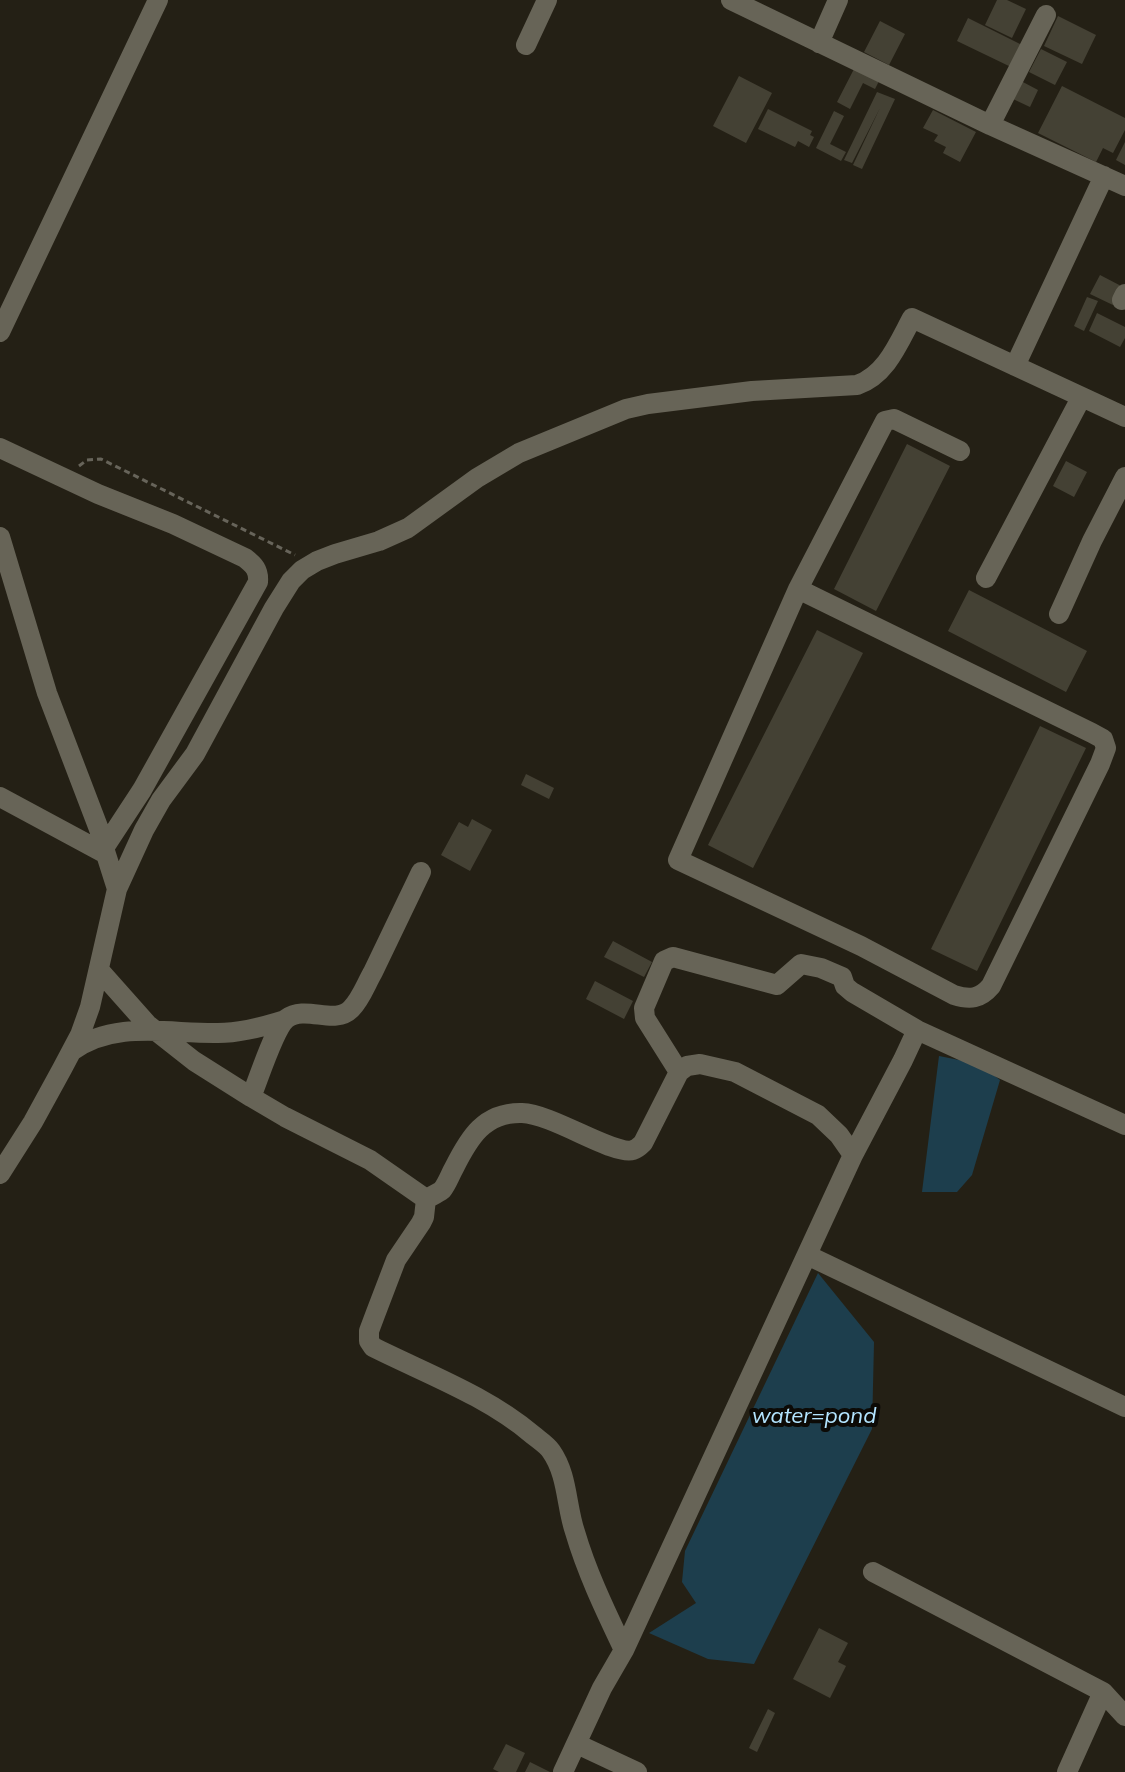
<!DOCTYPE html>
<style>
body{margin:0}
canvas{display:block;background:#242015}
</style>
<canvas width="1125" height="1772"></canvas>
<script>
const ctx = document.querySelector('canvas').getContext('2d');
ctx.lineJoin = 'round';
function fillPath(path, color) { ctx.fillStyle = color; ctx.fill(path, 'evenodd'); }
function stroke(path, color, width, dash) { ctx.strokeStyle = color; ctx.lineWidth = width; ctx.lineCap = dash ? 'butt' : 'round'; ctx.setLineDash(dash || []); ctx.stroke(path); }
function write(font, color, halo, rows, align = 'center') {
  ctx.font = font + ' Mulish,sans-serif'; ctx.lineWidth = 8; ctx.setLineDash([]); ctx.textBaseline = 'middle'; ctx.strokeStyle = halo; ctx.fillStyle = color; for (const [text, x, y, turn = 0] of rows) {
    ctx.save(); ctx.translate(x, y); ctx.rotate((+turn || 0) * Math.PI / 180); ctx.textAlign = isNaN(turn) ? turn : align; if (halo) ctx.strokeText(text, 0, 0); ctx.fillText(text, 0, 0); ctx.restore();
  }
}
const water = new Path2D(`
 M939 1056 979 1064 1000 1080 972 1175 957 1192H922Z
 M818 1273 874 1342 872 1429 754 1664 708 1659 649 1633 696 1603 682 1582 685 1551Z`);
const building = new Path2D(`
 M997 0H1007L1026 9 1012 38 985 25Z
 M1058 16 1096 35 1082 64 1044 46Z
 M968 18 1022 45 1011 67 957 41Z
 M880 21 905 34 889 65 864 52Z
 M1041 49 1067 62 1055 85 1029 72Z
 M854 69 879 81 875 89 863 83 850 109 837 102Z
 M739 76 772 93 746 143 713 126Z
 M1021 81 1038 90 1030 107 1013 99Z
 M1062 86 1125 118V130L1113 153 1103 148 1096 162 1038 133Z
 M877 92 895 99 862 169 853 165 880 108 852 163 844 160Z
 M768 109 812 131 810 135 814 137 809 147 798 141 795 147 758 129Z
 M933 110 976 132 960 162 943 153 946 147 934 141 938 135 923 128Z
 M834 111 844 116 830 144 846 152 841 161 816 148Z
 M1125 142V165L1116 160Z
 M1100 275 1125 288 1115 306 1090 294Z
 M1087 297 1098 301 1084 331 1074 326Z
 M1097 313 1125 327V338L1120 347 1089 331Z
 M907 444 950 466 876 611 834 589Z
 M1066 461 1087 472 1074 497 1053 486Z
 M969 590 1087 651 1066 692 948 631Z
 M817 630 863 653 753 868 708 845Z
 M1040 726 1086 748 977 971 931 949Z
 M526 774 554 788 549 799 521 785Z
 M472 819 492 830 470 871 441 855 459 822 468 827Z
 M613 941 652 962 644 977 604 957Z
 M595 981 633 1001 624 1019 586 999Z
 M819 1628 848 1643 838 1662 846 1666 830 1698 793 1679Z
 M768 1709 775 1713 757 1752 749 1748Z
 M506 1744 525 1753 516 1772H499L493 1769Z
 M530 1762 550 1772H525Z`);
const path = new Path2D(`
 M79 466 87 460 101 459 295 555`);
const minor = new Path2D(`
 M731 0 990 125 1125 186
 M819 43 838 0
 M526 45 547 0
 M990 125 1046 15
 M1122 300 1125 294
 M0 332 158 0
 M1015 366 1104 176
 M0 448 98 494 173 524 245 558C254 565 259 570 258 582L142 790 104 848 117 889 90 1007 80 1035 62 1069 33 1122 0 1174
 M0 537 47 693 105 845
 M986 578 1081 398
 M798 589 1092 733 1103 739 1106 748 1100 764 991 986C980 999 970 1000 954 995L861 946 678 860 798 589 885 421 894 419 960 451
 M1059 614 1092 541 1125 477
 M0 797 104 853
 M421 872C405 906 389 939 373 972 366 984 361 999 351 1009 334 1026 306 1004 286 1019 274 1029 258 1081 251 1097L285 1117 370 1160 426 1199
 M117 889 144 830 161 800 195 754 274 608 291 581 302 570 317 561 335 554 379 541 408 528 477 478 519 453 626 409 648 404 752 391 857 385C886 375 898 344 912 318L1125 417
 M99 970 147 1024 194 1061 251 1097
 M917 1030 1125 1125
 M72 1051C115 1020 169 1034 218 1033 241 1033 263 1027 285 1020
 M807 1255 1125 1407
 M873 1572 1103 1692 1125 1716
 M624 1650C606 1612 587 1573 575 1532 566 1506 568 1475 551 1451 547 1445 539 1440 533 1435 487 1396 427 1374 373 1347L369 1341V1331L375 1315 396 1260 421 1223 424 1217 426 1199C431 1196 437 1194 442 1190 447 1184 450 1175 454 1168 469 1138 484 1112 522 1113 553 1114 614 1156 633 1150 637 1149 640 1146 643 1143L679 1072 687 1066 700 1064 735 1072 818 1115 839 1135 853 1155
 M577 1744 637 1772
 M563 1772 602 1688 624 1650 853 1155 903 1060 917 1030 852 992 845 986 842 977 821 968 801 964 777 985 673 957 664 961 644 1008 645 1018 679 1072
 M1067 1772 1103 1692`);
const waterNames = [
 ["water=pond",814,1416]
];
fillPath(water, '#1d3e4d');
fillPath(building, '#444134');
stroke(path, '#67645a', 3, [6, 4]);
stroke(minor, '#676457', 20);
write('italic 22px', '#b3e4fe', '#0c0a06', waterNames);
</script>
